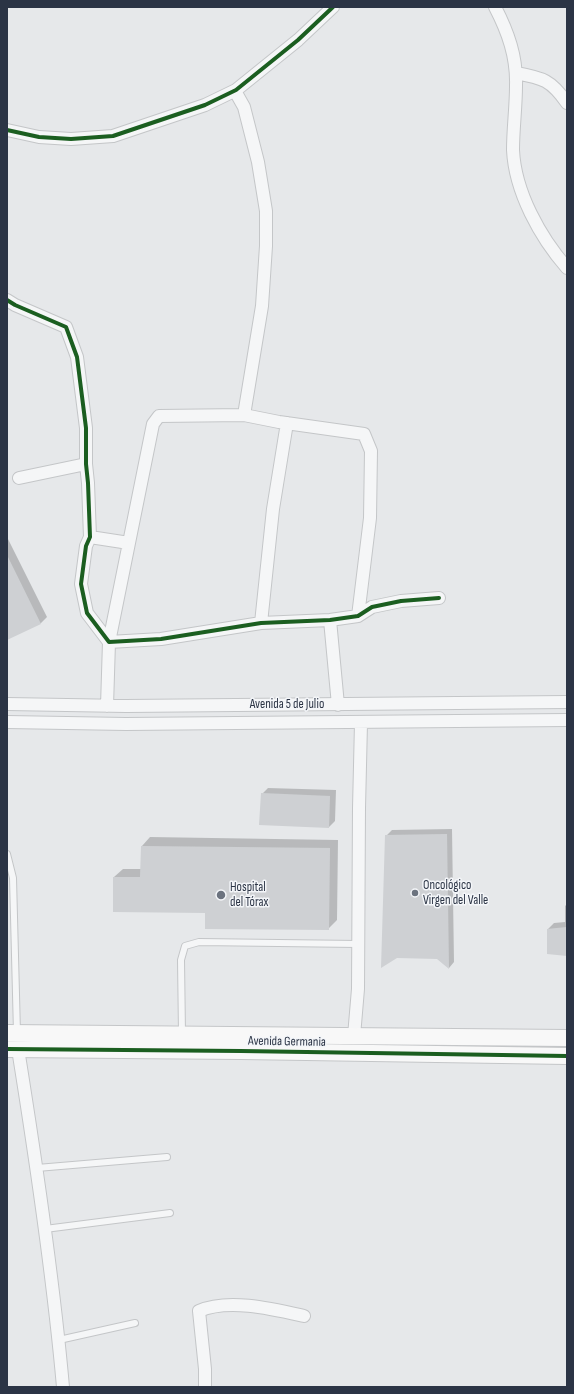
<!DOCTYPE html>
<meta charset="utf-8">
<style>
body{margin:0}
#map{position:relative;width:574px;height:1394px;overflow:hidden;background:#e6e8ea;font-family:"Sofia Sans Condensed",sans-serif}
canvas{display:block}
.frame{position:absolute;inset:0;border:8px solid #2b3445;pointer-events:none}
</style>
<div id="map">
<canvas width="574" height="1394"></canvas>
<div class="frame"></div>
</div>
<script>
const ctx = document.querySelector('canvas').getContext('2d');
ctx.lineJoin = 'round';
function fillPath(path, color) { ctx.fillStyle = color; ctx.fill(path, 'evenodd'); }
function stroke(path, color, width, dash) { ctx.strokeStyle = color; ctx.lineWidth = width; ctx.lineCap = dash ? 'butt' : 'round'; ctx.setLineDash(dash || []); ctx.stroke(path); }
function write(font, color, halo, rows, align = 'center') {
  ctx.font = font + ' "Sofia Sans Condensed",sans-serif'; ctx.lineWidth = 3; ctx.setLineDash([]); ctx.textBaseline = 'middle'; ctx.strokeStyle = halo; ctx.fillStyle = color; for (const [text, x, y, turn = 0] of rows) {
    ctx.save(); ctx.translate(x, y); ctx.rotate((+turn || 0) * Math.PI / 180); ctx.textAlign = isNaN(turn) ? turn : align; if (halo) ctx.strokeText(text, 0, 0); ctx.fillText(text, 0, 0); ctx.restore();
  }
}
const shadow = new Path2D(`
 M7 537 47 617 41 623 7 639Z
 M268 788 336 790 335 821 329 827 262 794Z
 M452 829 454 962 449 968 386 836 392 830Z
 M150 837 338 840 337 920 328 929 206 912 114 877 123 869H141L142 846Z
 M567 904V955L548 929 554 923 565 922V906Z`);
const building = new Path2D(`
 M7 555 41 624 7 640Z
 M261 793 330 796 329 828 259 825Z
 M447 834 449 969 437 959 397 958 381 968 385 835Z
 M141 846 330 848 329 930 205 929V913L113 912V877H140Z
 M567 927V956L547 954V929Z`);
const lane = new Path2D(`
 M7 854 13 878 17 1033
 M182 1034 181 960 185 946 199 942 358 944
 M37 1168 167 1157
 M45 1229 170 1213
 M59 1340 135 1323`);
const street = new Path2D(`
 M495 7C508 32 517 57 516 86 516 107 513 129 513 150 515 192 540 237 567 268
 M516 73C543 78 551 80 567 103
 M235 91 244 107 258 162 266 211V246L262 306 244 415
 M7 130 39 137 71 139 113 136 205 105 236 90 298 40 333 7
 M7 300 15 305 66 327 77 357 86 428V464L88 483 90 537 86 546 81 584 87 613 109 642 161 639 261 623 330 620 358 616 372 607 401 601 439 598
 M19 478 86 464
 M90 537 129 543
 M330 620 338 705
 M261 623 273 509 287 423
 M7 704 126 706 567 702
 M107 706 109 642 153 424 159 416 244 415 279 422 364 434 371 451 370 518 358 616
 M7 722 126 724 567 720
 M354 1036 358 989 359 808 361 723
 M18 1049C36 1161 53 1274 63 1387
 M205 1387V1369L199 1311C228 1298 273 1309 304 1316`);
const secondary = new Path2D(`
 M7 1033 567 1038
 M7 1049 241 1051 567 1056`);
const cycleway = new Path2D(`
 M7 130 39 137 71 139 113 136 205 105 236 90 298 40 333 7
 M7 300 15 305 66 327 77 357 86 428V464L88 483 90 537 86 546 81 584 87 613 109 642 161 639 261 623 330 620 358 616 372 607 401 601 439 598
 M7 1049 241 1051 567 1056`);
const markers = [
 [415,893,4,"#6c737f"],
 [221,895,5,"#6c737f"]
];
const streetNames = [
 ["Avenida 5 de Julio",287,705],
 ["Avenida Germania",287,1042,1]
];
const poiNames = [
 ["Oncológico",423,886],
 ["Virgen del Valle",423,901],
 ["Hospital",230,888],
 ["del Tórax",230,903]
];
fillPath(shadow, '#0003');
fillPath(building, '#ced0d3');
stroke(lane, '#c4c6c8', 8);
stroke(street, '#c4c6c8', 14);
stroke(secondary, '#c4c6c8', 18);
stroke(lane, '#f5f6f7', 6);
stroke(street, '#f5f6f7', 12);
stroke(secondary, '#f8f8f8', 16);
stroke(cycleway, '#1b5e20', 4);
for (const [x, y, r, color] of markers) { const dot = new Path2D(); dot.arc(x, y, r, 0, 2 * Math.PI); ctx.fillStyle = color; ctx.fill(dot); stroke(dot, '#f4f6f9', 1.5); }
write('13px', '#2b3445', '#f4f6f9', streetNames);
write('13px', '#2b3445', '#f4f6f9', poiNames, 'left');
</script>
